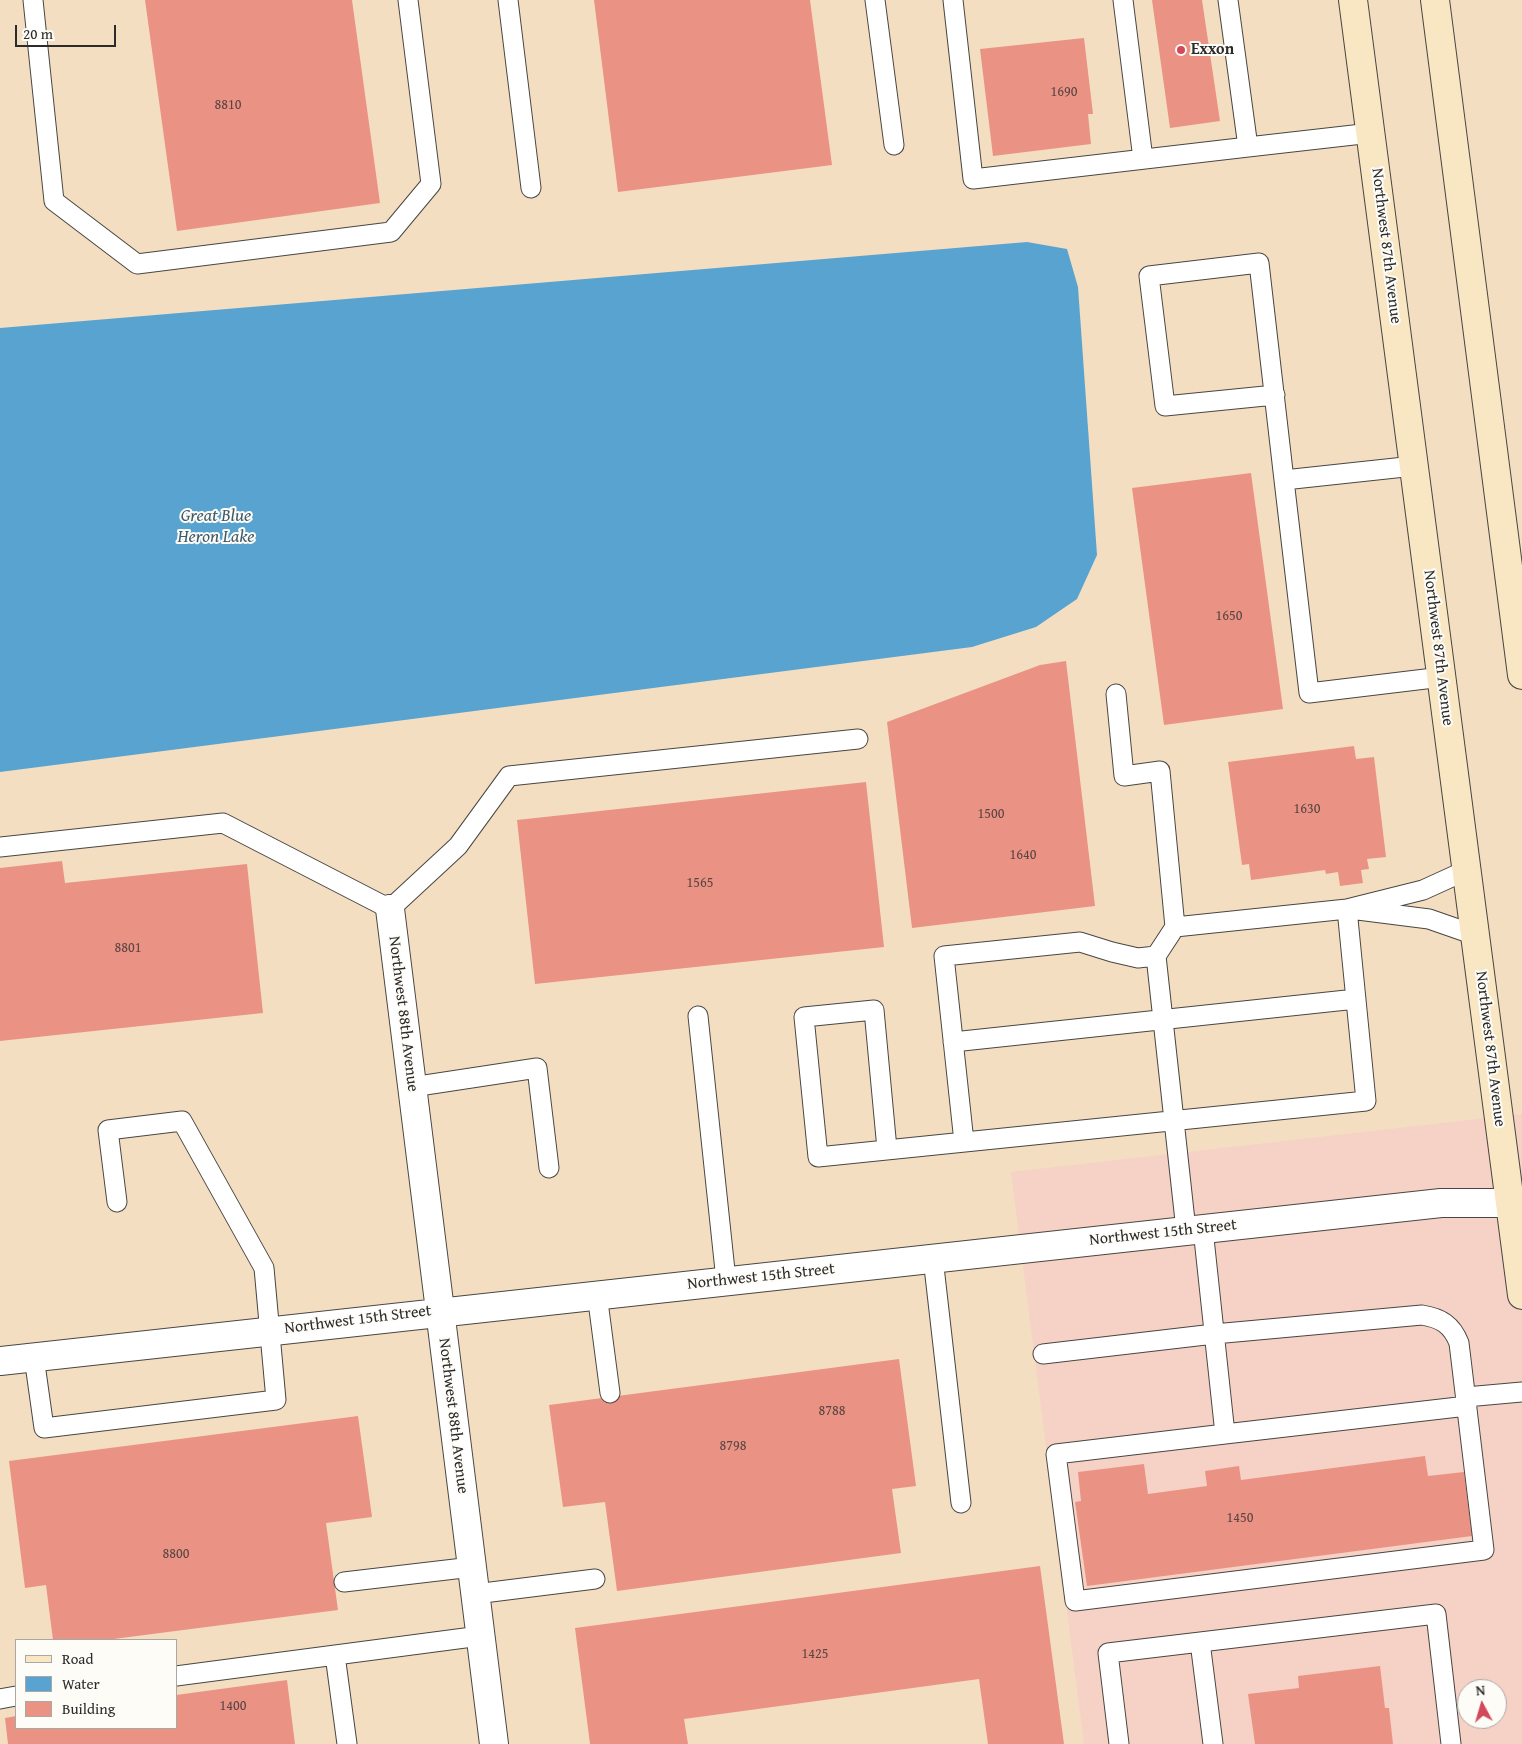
<!DOCTYPE html>
<style>
body{margin:0}
#map{position:relative;width:1522px;height:1744px;overflow:hidden;background:#f4dec1;font-family:"Gentium Book Plus",serif}
canvas{display:block}
.legend{position:absolute;left:15px;top:1639px;width:162px;height:90px;box-sizing:border-box;background:#fdfcf7;border:1px solid #a9a8a5;margin:0;padding:6px 9px;list-style:none;font-size:15px;color:#2b2b2b}
.legend li{display:flex;align-items:center;gap:10px;height:25px}
.legend b{width:25px;border:1px solid #a9a8a5}
.north{position:absolute;left:1457px;top:1679px;width:50px;height:50px;box-sizing:border-box;background:#fdfcf7;border:1px solid #a9a8a5;border-radius:50%;rotate:354deg;font-size:14px;font-weight:700;line-height:20px;text-align:center;color:#2b2b2b}
.north::after{content:'';display:block;margin:auto;width:18px;height:22px;background:#d1495b;clip-path:polygon(50% 0,100% 100%,50% 72%,0 100%)}
.scale{position:absolute;left:15px;top:25px;width:101px;height:22px;box-sizing:border-box;border:2px solid #2b2b2b;border-top:0;padding-left:6px;font-size:15px;line-height:18px;white-space:nowrap;color:#2b2b2b;-webkit-text-stroke:4px #fdfcf7;paint-order:stroke}
</style>
<div id="map">
<canvas width="1522" height="1744"></canvas>
<ul class="legend">
<li><b style="height:6px;background:#f9e7c3"></b>Road</li>
<li><b style="height:14px;background:#59a3d0"></b>Water</li>
<li><b style="height:14px;background:#ea9385"></b>Building</li>
</ul>
<div class="north">N</div>
<div class="scale">20 m</div>
</div>
<script>
const ctx = document.querySelector('canvas').getContext('2d');
ctx.lineJoin = 'round';
function fillPath(path, color) { ctx.fillStyle = color; ctx.fill(path, 'evenodd'); }
function stroke(path, color, width, dash) { ctx.strokeStyle = color; ctx.lineWidth = width; ctx.lineCap = dash ? 'butt' : 'round'; ctx.setLineDash(dash || []); ctx.stroke(path); }
function write(font, color, halo, rows, align = 'center') {
  ctx.font = font + ' "Gentium Book Plus",serif'; ctx.lineWidth = 4; ctx.setLineDash([]); ctx.textBaseline = 'middle'; ctx.strokeStyle = halo; ctx.fillStyle = color; for (const [text, x, y, turn = 0] of rows) {
    ctx.save(); ctx.translate(x, y); ctx.rotate((+turn || 0) * Math.PI / 180); ctx.textAlign = isNaN(turn) ? turn : align; if (halo) ctx.strokeText(text, 0, 0); ctx.fillText(text, 0, 0); ctx.restore();
  }
}
const built = new Path2D(`
 M1522 1114V1744H1084L1011 1172ZM1467 1689H1497V1719H1467Z`);
const water = new Path2D(`
 M1027 242 1067 249 1078 287 1097 555 1077 599 1036 627 972 647 0 772V328Z`);
const building = new Path2D(`
 M145 0H352L380 203 177 231Z
 M594 0H810L832 165 618 192Z
 M1152 0H1202L1220 121 1170 128Z
 M1084 38 1093 114H1088L1091 144 993 156 980 49Z
 M1251 473 1283 709 1164 725 1132 488Z
 M1066 661 1095 906 912 928 887 722 1040 665Z
 M1354 746 1356 759 1374 757 1386 857 1367 859 1369 869 1361 870 1363 883 1340 886 1338 872 1326 874 1325 870 1251 880 1249 864 1242 865 1228 762Z
 M866 782 884 947 535 984 517 820Z
 M62 861 65 883 247 864 263 1013 0 1041V868Z
 M899 1359 916 1486 892 1489 901 1553 617 1591 605 1502 563 1507 549 1405Z
 M358 1416 372 1517 326 1523 338 1610 106 1640H53L46 1585 25 1588 9 1461Z
 M1425 1456 1428 1476 1464 1472 1472 1536 1087 1586 1075 1502 1081 1501 1078 1472 1144 1464 1148 1494 1207 1486 1205 1471 1239 1466 1241 1480Z
 M1040 1566 1064 1744H988L979 1679 684 1719 688 1744H590L575 1628Z
 M1380 1666 1385 1708H1389L1393 1744H1255L1248 1694 1299 1688 1298 1676Z
 M287 1680 295 1744H8L5 1718 16 1716V1728H176V1695Z`);
const service = new Path2D(`
 M33 0 54 201 137 264 391 232 431 184 408 0
 M508 0 531 188
 M875 0 894 145
 M953 0 973 179 1248 147 1228 0
 M1123 0 1143 159
 M1248 147 1371 133
 M1275 395 1165 406 1149 276 1259 263 1284 480 1414 466
 M1284 480 1309 693 1442 677
 M1116 694 1124 776 1160 771 1175 927 1347 909 1423 890 1467 870
 M0 847 223 823 390 909 458 846 509 776 858 739
 M1358 910 1429 919 1475 935
 M1175 927 1156 956 1186 1230
 M698 1016 726 1280
 M953 1042 1356 999
 M412 1087 537 1068 549 1168
 M964 1142 944 956 1080 942 1112 952 1138 958 1156 956
 M887 1149 874 1010 804 1017 818 1157 1366 1101 1347 909
 M933 1258 961 1503
 M597 1294 610 1393
 M1043 1354 1214 1334 1422 1315C1441 1318 1452 1325 1459 1343L1484 1550 1075 1601 1056 1454 1225 1434 1203 1229
 M34 1357 44 1428 276 1400 264 1268 182 1121 108 1130 117 1202
 M1466 1397 1522 1392
 M1225 1434 1467 1406
 M344 1582 472 1567
 M475 1594 595 1579
 M1200 1642 1213 1744
 M335 1655 347 1744
 M176 1676 480 1636
 M0 1699 16 1696
 M1119 1744 1108 1653 1436 1614 1451 1744`);
const minor = new Path2D(`
 M390 909 494 1744
 M0 1361 1441 1203H1522`);
const secondary = new Path2D(`
 M1353 0 1522 1295
 M1435 0 1522 675`);
const markers = [
 [1181,50,5,"#d1495b"]
];
const numberNames = [
 ["1690",1064,92],
 ["8810",228,105],
 ["1650",1229,616],
 ["1630",1307,809],
 ["1500",991,814],
 ["1640",1023,855],
 ["1565",700,883],
 ["8801",128,948],
 ["8788",832,1411],
 ["8798",733,1446],
 ["1450",1240,1518],
 ["8800",176,1554],
 ["1425",815,1654],
 ["1400",233,1706]
];
const poiNames = [
 ["Exxon",1191,50]
];
const streetNames = [
 ["Northwest 87th Avenue",1386,246,83],
 ["Northwest 87th Avenue",1438,648,83],
 ["Northwest 88th Avenue",403,1014,83],
 ["Northwest 87th Avenue",1490,1049,83],
 ["Northwest 15th Street",1163,1233,-6],
 ["Northwest 15th Street",761,1277,-6],
 ["Northwest 15th Street",358,1320,-7],
 ["Northwest 88th Avenue",453,1416,83]
];
const waterNames = [
 ["Great Blue",216,516],
 ["Heron Lake",216,537]
];
fillPath(built, '#f6d1c5');
fillPath(water, '#59a3d0');
fillPath(building, '#ea9385');
stroke(service, '#494642', 21);
stroke(minor, '#494642', 30);
stroke(secondary, '#494642', 30);
stroke(service, '#fff', 19);
stroke(minor, '#fff', 28);
stroke(secondary, '#f9e7c3', 28);
for (const [x, y, r, color] of markers) { const dot = new Path2D(); dot.arc(x, y, r, 0, 2 * Math.PI); ctx.fillStyle = color; ctx.fill(dot); stroke(dot, '#fdfcf7', 2); }
write('14px', '#5b4542', null, numberNames);
write('bold 16px', '#2b2b2b', '#fdfcf7', poiNames, 'left');
write('16px', '#2b2b2b', '#fdfcf7', streetNames);
write('italic 18px', '#3d5b6d', '#fdfcf7', waterNames);
</script>
